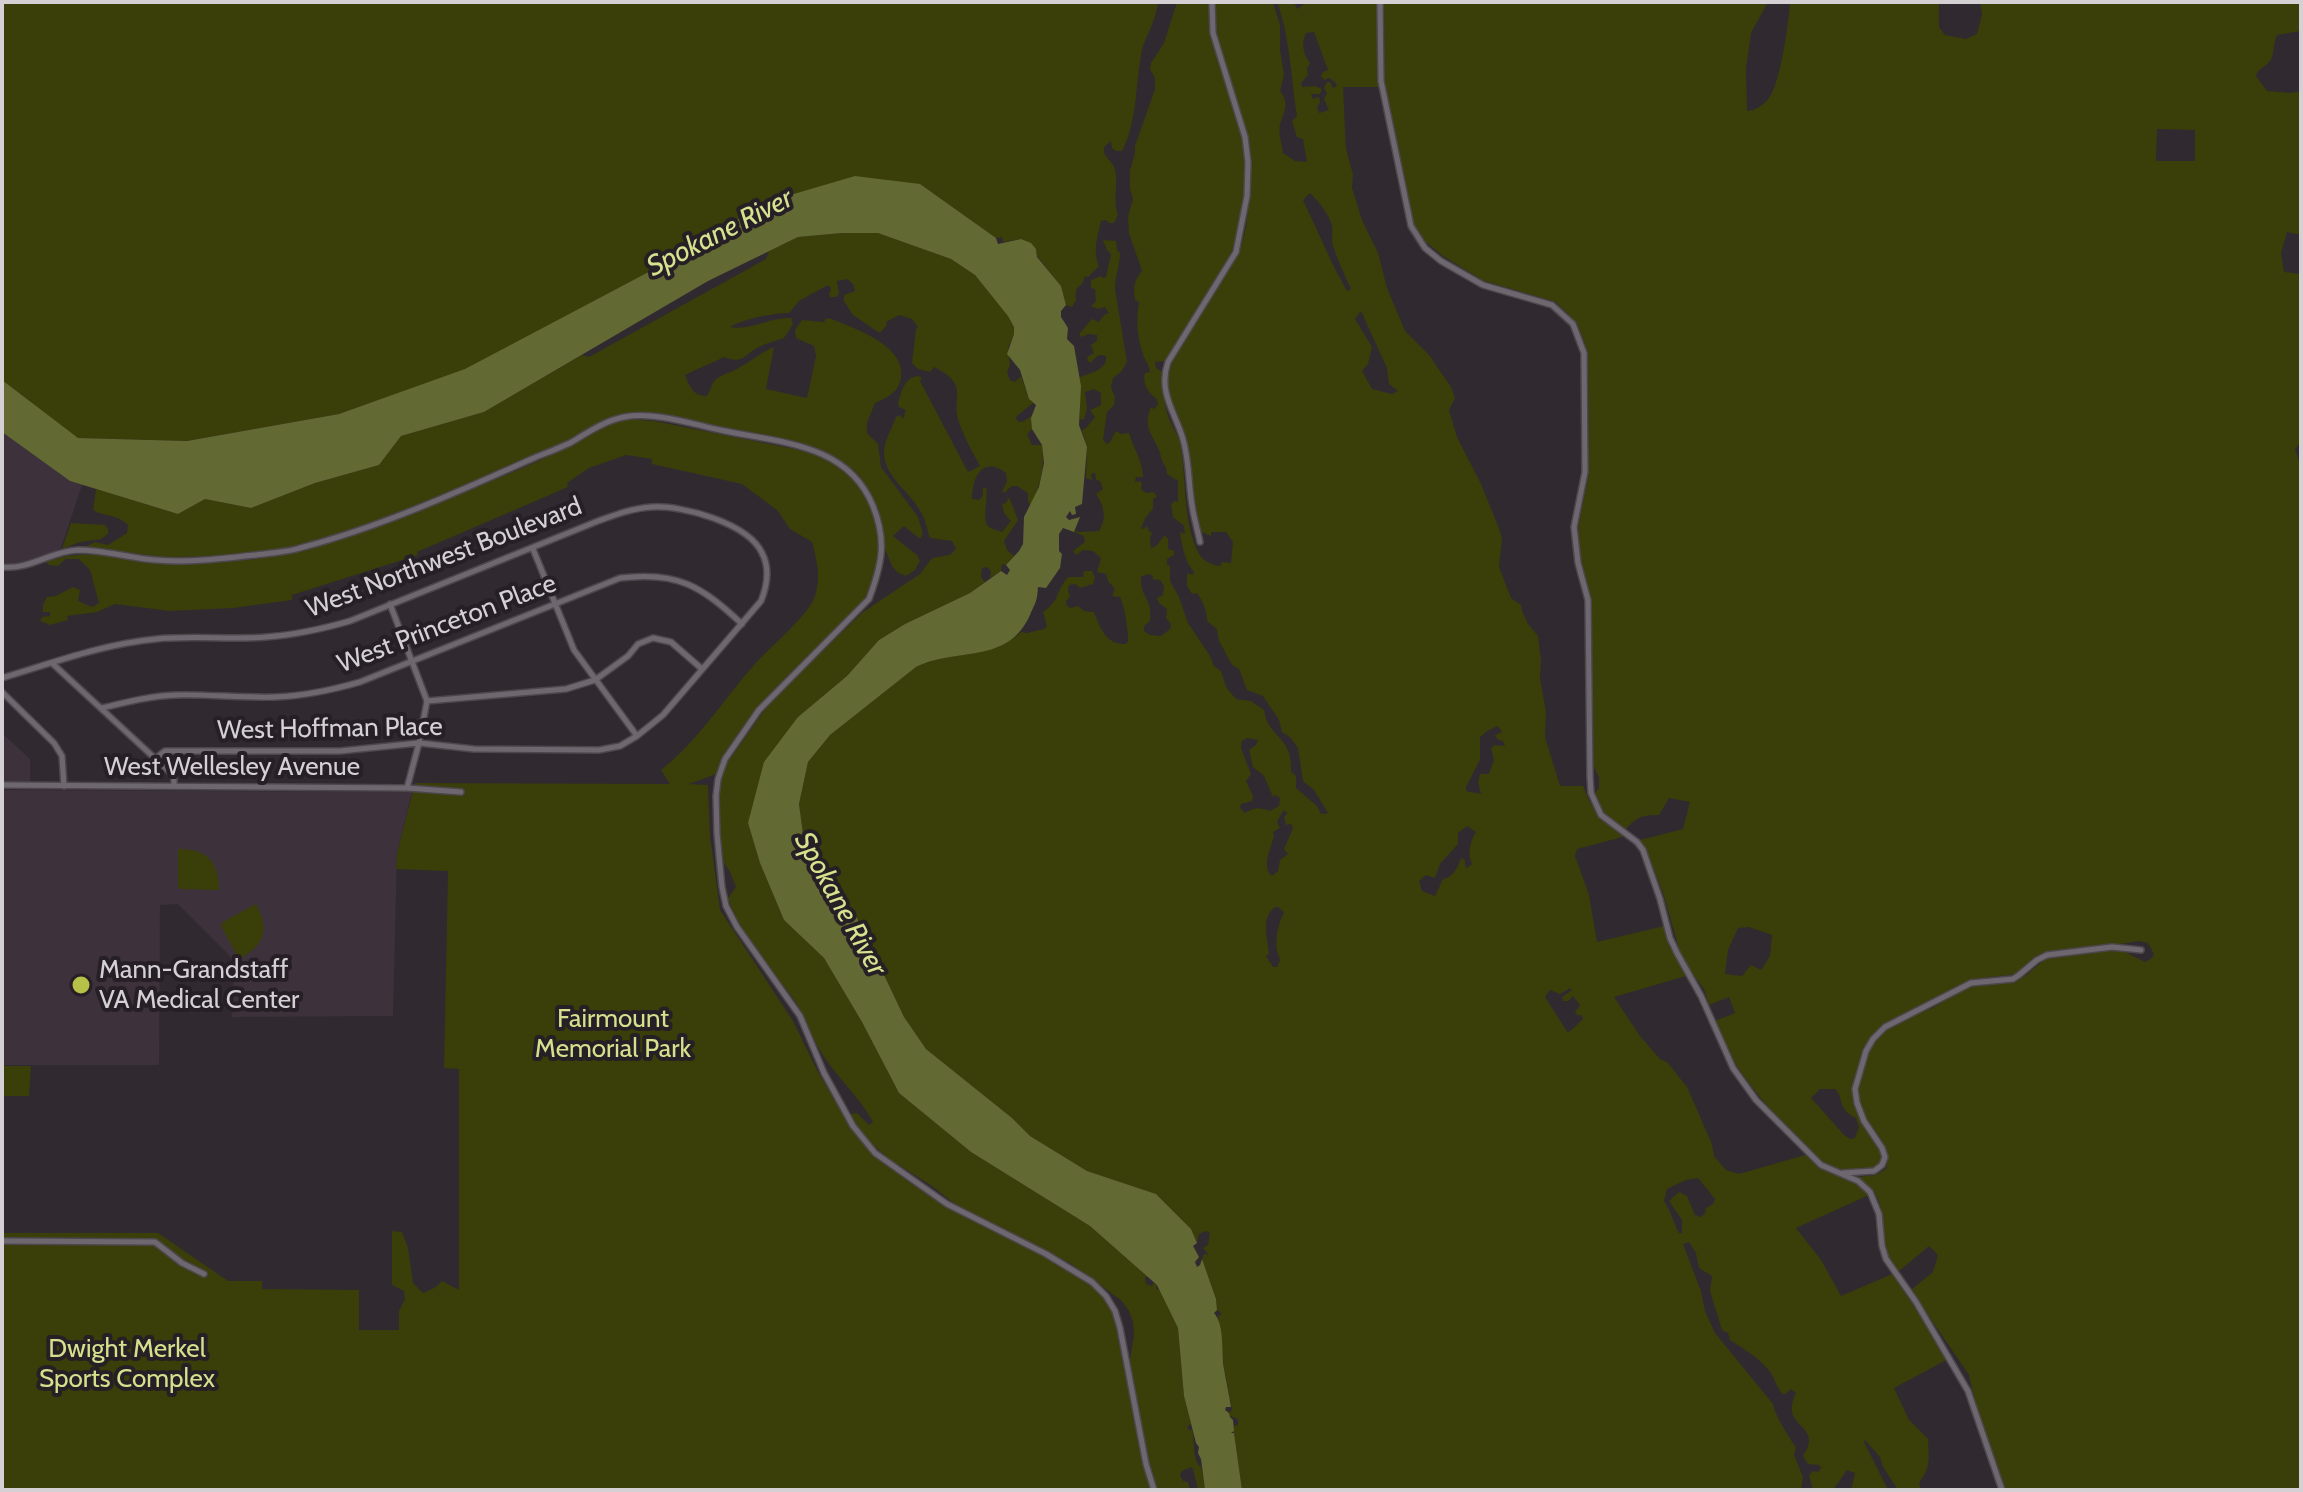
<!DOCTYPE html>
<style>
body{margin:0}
#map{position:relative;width:2303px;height:1492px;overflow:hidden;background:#302930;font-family:Cabin,sans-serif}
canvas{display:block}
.frame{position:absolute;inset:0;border:4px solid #d4d0d4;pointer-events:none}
</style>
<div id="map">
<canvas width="2303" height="1492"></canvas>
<div class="frame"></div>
</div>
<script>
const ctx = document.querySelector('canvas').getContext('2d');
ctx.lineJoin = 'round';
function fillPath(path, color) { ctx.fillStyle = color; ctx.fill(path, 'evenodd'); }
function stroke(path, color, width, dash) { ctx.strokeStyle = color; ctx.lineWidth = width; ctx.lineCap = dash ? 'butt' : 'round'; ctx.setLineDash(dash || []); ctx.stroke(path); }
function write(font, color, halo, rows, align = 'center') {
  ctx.font = font + ' Cabin,sans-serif'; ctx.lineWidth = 8; ctx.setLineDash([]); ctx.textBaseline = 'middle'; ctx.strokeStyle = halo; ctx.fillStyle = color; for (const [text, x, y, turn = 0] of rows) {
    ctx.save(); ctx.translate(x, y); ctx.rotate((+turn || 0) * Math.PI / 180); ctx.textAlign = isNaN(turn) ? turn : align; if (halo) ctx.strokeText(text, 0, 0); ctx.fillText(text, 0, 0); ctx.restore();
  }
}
const built = new Path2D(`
 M2 432 70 481 82 485 61 548 49 556 18 564 2 563Z
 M2 733 30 759V782L2 781Z
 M2 790 412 792 397 853 393 1016 232 1017 234 967 229 955 178 904 160 905 159 1065H2Z`);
const green = new Path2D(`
 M2 2H1159C1156 10 1155 19 1151 27 1148 35 1144 41 1142 50 1135 84 1138 121 1122 151H1116L1112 148 1111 141 1104 147C1103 159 1112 159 1115 169 1119 184 1112 201 1118 215L1114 223H1109L1106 220 1101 221C1098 236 1092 251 1099 266L1088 277 1085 276 1082 284C1075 288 1075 293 1076 300L1072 307 1066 305 1061 286 1037 256 1036 249 1021 239 1003 242 1002 237 996 238 920 184 763 203 694 248 465 370 339 414 187 441 77 438 2 380Z
 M1177 2H1210C1209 54 1231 91 1243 140 1251 172 1243 226 1230 256L1166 361 1155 362 1156 368 1162 372C1163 388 1163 405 1170 421 1173 428 1178 435 1180 443 1187 479 1182 520 1199 554 1203 561 1212 565 1220 566L1222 562 1231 563 1233 542 1226 532H1211V536L1201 532C1195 507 1192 482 1187 456 1181 425 1166 403 1167 370L1240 251 1246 227 1250 194 1251 153 1248 139 1218 43 1215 2H1273L1280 25V50L1284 75 1280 91C1290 104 1284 111 1280 124 1278 133 1282 144 1283 153L1295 161 1307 162 1303 139 1297 137 1292 121 1297 116C1291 78 1290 37 1277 2H1294L1297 9 1307 2H1377L1379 87H1343L1346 149 1353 174 1352 188 1362 220 1378 253 1387 288 1405 331 1429 355 1451 387 1455 398 1449 410 1457 437 1481 484 1500 531 1502 539 1499 567 1511 598 1521 605 1522 611 1528 624 1538 636 1541 661 1540 678 1546 712 1545 737 1560 786H1583C1595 816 1600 818 1626 836L1577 849 1575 856 1589 895 1597 942 1664 926 1668 943 1686 976 1614 997 1640 1036 1660 1059 1668 1063 1687 1087 1712 1144 1714 1156 1726 1170 1739 1174 1805 1155 1821 1169 1861 1186 1869 1195 1796 1228 1821 1260 1841 1296 1892 1274 1910 1300 1948 1359 1894 1388 1909 1420 1928 1439C1929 1459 1931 1467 1919 1483L1921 1490H1898L1883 1467 1880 1457 1865 1440 1864 1442 1888 1490H1851L1855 1473 1847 1470 1833 1490H1813L1809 1475 1813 1471 1818 1472 1821 1468 1819 1465 1808 1464 1803 1456C1805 1452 1808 1448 1809 1443 1811 1423 1781 1424 1796 1393L1791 1389 1784 1395C1776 1388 1776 1381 1771 1373 1760 1358 1745 1350 1730 1340L1728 1333 1722 1330 1710 1291 1712 1276 1699 1268 1696 1253 1689 1242 1683 1244 1701 1291 1705 1311 1715 1333 1773 1404C1774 1414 1790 1438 1796 1448L1794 1455 1803 1477 1801 1490H1242L1233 1426 1238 1425V1419L1230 1416 1229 1413 1232 1409 1224 1368 1218 1316 1222 1314 1217 1310 1216 1299 1202 1259 1204 1254 1209 1255 1203 1248 1208 1245 1210 1233 1206 1231 1199 1234 1197 1243 1191 1229 1156 1194 1087 1171 1030 1136 1012 1118 926 1049 904 1017 857 918 805 849 799 804 808 762 830 735 916 667C950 650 992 660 1021 632L1027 633 1044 629 1047 626 1043 612C1061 599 1055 592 1068 577H1083L1084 571H1092L1095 578 1093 584 1080 588 1076 584 1069 585 1068 590 1070 596 1066 601 1067 606 1071 608 1078 606 1084 611 1094 612C1100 628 1106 645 1126 644L1128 641C1128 628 1125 609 1120 597L1112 596 1115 589 1108 581 1106 574 1097 572 1101 558 1093 551 1083 550 1076 555 1073 551 1085 542 1084 536 1074 532 1075 531 1080 532 1099 531C1107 519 1104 505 1096 494L1103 489 1100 481 1096 480 1095 473H1093L1091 475 1092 480 1086 478 1087 448 1082 430 1086 428 1095 417 1090 410 1101 405V393L1094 389 1085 392 1087 409 1084 420 1080 419V377C1091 373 1108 369 1106 356 1098 353 1096 357 1091 363L1088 361 1087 357 1094 353 1091 345 1097 341V335L1089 334 1081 337 1079 334 1092 319 1099 322 1104 315 1109 313 1105 307 1098 309 1091 306 1096 301 1095 289 1091 288V280L1101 276 1103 278 1106 277 1111 254 1107 250 1103 240 1116 241 1117 250 1120 253C1120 265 1115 276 1115 289L1127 362 1121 372 1113 378 1111 387 1115 397 1114 405 1107 412 1103 440 1107 444 1110 442 1116 431 1121 434 1129 433C1134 450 1142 458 1143 477H1136L1135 482 1140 481 1142 483 1141 489 1146 493 1154 492 1157 497 1153 499V509L1146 517 1141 528 1144 529 1147 526 1149 531 1152 533 1150 538 1151 548 1156 546 1165 535 1168 539V549L1174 551V555L1167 559V565L1170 566V581L1179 597 1188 623 1210 656 1214 666 1221 671 1226 687 1236 699 1251 701 1264 710C1268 739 1293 735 1291 772L1296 776V788L1317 806 1321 814 1328 813 1314 790 1303 781 1298 748 1291 738 1282 732 1279 720 1263 696 1247 690 1239 669 1232 665 1219 641 1217 629 1207 621C1207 610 1203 602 1197 593L1192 594 1187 586V573L1193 575 1194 572C1185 562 1182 546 1180 532L1185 534 1184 526 1173 517 1171 505 1174 501 1178 502V481L1167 474 1166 467C1160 460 1162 456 1158 448 1151 432 1143 427 1151 407L1154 409 1158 404 1157 399C1148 393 1142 384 1145 373L1150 372C1149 364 1145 362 1143 354 1137 337 1136 320 1139 302L1135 300C1133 288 1134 280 1142 271L1129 233 1128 216 1133 199 1130 189V171L1135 153V146L1155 89V78L1150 69 1151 63 1164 43ZM1314 32 1328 70 1323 72 1321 76 1324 80 1329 78 1335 82 1337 86 1333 88 1330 82H1327L1324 88 1327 93 1324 99 1329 110 1319 113 1317 106 1320 103 1319 97 1313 99 1311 94H1320L1322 89 1315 86 1302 87 1301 83 1308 75 1307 69 1310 63C1303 54 1301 43 1306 33ZM1310 193C1319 202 1329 214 1332 226 1333 233 1331 240 1333 246 1338 260 1344 275 1351 289L1347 291 1334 267 1303 200ZM1361 311 1387 368 1389 384 1398 391 1392 394 1372 389 1362 371 1368 364 1372 347 1355 319ZM1148 574 1153 576 1152 579 1160 580 1164 586 1163 595 1157 598 1159 603 1167 609 1166 618 1171 624 1170 629 1161 636 1150 635 1144 631V626L1150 621C1153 597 1140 599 1141 577ZM1498 726 1502 732 1495 735 1498 740 1503 741 1505 746 1494 745 1491 749 1494 760 1489 774H1480L1478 783 1481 794 1466 791V787L1480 760V737L1487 731ZM1247 738 1258 740 1256 745 1249 750 1253 767 1264 776 1273 797 1275 795 1280 798 1279 806 1270 811C1260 807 1254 807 1245 813L1240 808 1241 804 1252 801 1253 796 1246 781 1251 774 1241 748 1242 741ZM1283 811H1286L1287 814 1284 817 1286 825 1291 824 1293 828 1284 849 1288 854 1280 860 1278 871 1272 876C1261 865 1271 849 1274 836L1273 832 1280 828 1277 822ZM1467 826 1476 832C1470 841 1467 854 1472 864L1467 868 1465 866V860L1461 858C1458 867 1453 878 1443 879L1435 896 1422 891 1419 881 1426 875 1435 878 1440 864 1458 844V833ZM1275 907H1278L1284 912C1277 927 1273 944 1280 960L1277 967H1273L1266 956 1269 954C1268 938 1260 919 1275 907ZM1570 988 1572 990 1562 997 1563 1001H1568L1573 996 1580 1005 1575 1012 1577 1015H1581L1583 1019 1568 1033 1545 997 1550 990 1560 994ZM1698 1178 1715 1199 1713 1204 1706 1208 1705 1214 1700 1217 1695 1215 1687 1196 1679 1192 1669 1201 1682 1220V1233H1679C1673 1222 1672 1213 1664 1201L1667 1189 1686 1180Z
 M1384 2H1768L1751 33 1746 69 1747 111C1754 111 1764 105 1769 98 1780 84 1789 22 1790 2H1939V27L1945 35 1966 39 1977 34 1982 14 1980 2H2301V31L2277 35C2273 43 2275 54 2270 61 2265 68 2259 67 2256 76L2267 91 2291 93 2301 91V235L2287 232 2281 253 2284 272 2301 274V442L2295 449 2301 467V1490H2006L1977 1410 1969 1375 1911 1290 1933 1272 1938 1255 1929 1246 1898 1272C1894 1265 1888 1258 1886 1250 1878 1220 1891 1198 1857 1177L1876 1175 1886 1169C1895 1142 1863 1125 1859 1099 1853 1068 1874 1037 1899 1021 1911 1014 1926 1012 1938 1005 1951 996 1966 986 1982 983 1992 981 2002 985 2012 982 2026 979 2035 965 2047 959L2112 950 2125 952 2145 962 2152 958 2154 954 2148 943 2139 941 2077 951 2048 952 2036 956 2017 974 1973 979 1890 1021 1871 1037 1862 1053 1853 1089 1855 1105 1881 1150C1883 1159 1880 1166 1871 1169 1863 1171 1848 1172 1840 1170 1814 1165 1752 1090 1737 1066 1729 1052 1723 1036 1715 1021L1735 1013 1729 997 1709 1005 1704 989 1682 959 1664 896 1647 851 1640 840 1683 829 1690 802 1669 798 1659 815C1643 815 1636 817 1626 829 1609 818 1599 815 1595 793L1599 788V777L1594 767 1591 601 1580 562 1578 527 1589 473 1588 352 1577 323 1556 302 1484 281 1443 256 1426 242 1414 226 1385 86ZM2157 129 2195 130V161H2156ZM1749 927 1772 935 1770 956 1761 970 1751 965 1742 976 1725 974 1728 950 1738 928ZM1820 1089H1835C1845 1099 1836 1108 1856 1118L1859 1127 1855 1138 1851 1139 1845 1136 1811 1098Z
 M842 233H879L951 259 975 275 1008 315 1014 327V334L1008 348 1010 365 1007 373 1010 380 1015 382 1021 376 1029 399 1033 403 1017 416 1016 419 1019 422 1024 421 1033 415 1032 429 1027 434 1032 445H1042C1045 468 1040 485 1031 507L1028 501V493L1017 486H1012L1004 493 1002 491 1007 482 1006 473C982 455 972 478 972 499L979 500 983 496V488H986C989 498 981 521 989 527 993 530 998 530 1002 532L1011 521 1004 513 1002 504 1006 503 1009 497 1018 520 1004 541 1007 550 1014 556 1006 565 1002 564 1001 571 990 578 991 571 987 567 982 568 981 577 985 582 970 593 905 624 879 640 847 676 798 717 748 823 760 863 784 920 824 958 862 1022 899 1093 971 1152 1090 1226 1147 1276 1145 1278 1146 1284 1152 1286 1154 1282 1157 1285 1156 1289 1160 1290 1178 1328 1184 1396 1191 1424 1187 1427 1190 1431 1192 1429C1195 1441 1192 1456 1199 1466H1201L1205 1490H1198L1193 1469 1191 1467 1182 1471 1180 1475 1183 1481 1188 1482 1190 1490H1158L1149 1461 1129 1365 1134 1336 1133 1322 1129 1311 1122 1301 1070 1263 1004 1231 955 1204 932 1186 888 1158 869 1141 852 1120 851 1114 857 1113 869 1125 873 1122C859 1096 836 1077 821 1052 810 1035 805 1014 792 997 769 966 740 935 728 898L736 887 730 872 724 863 719 826 720 779 727 763 771 701 863 612 920 574 932 558 950 555 956 549 952 541 930 538C927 530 926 521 922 514 912 493 885 478 884 454 883 443 892 428 896 417L900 415 903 419 906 410 899 407 898 403C902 391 904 377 919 376L922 378 920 381 968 472 980 466C973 453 965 439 960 425 949 396 972 386 934 367L930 372 918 369 912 363 916 329 918 327 912 319 899 315 886 322 887 325 881 332H878L853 315 844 301V295L855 291 853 284 847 279 837 281 839 294 836 297H830L829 293 831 290 830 286H826L799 301 789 313C774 313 743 319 730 327 750 331 770 317 791 318L793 324 784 338C775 341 767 343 759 347 744 354 744 365 724 357 711 364 698 368 685 375 690 387 693 396 707 396 711 390 711 384 716 379 723 374 733 372 740 367 752 361 761 352 774 347L766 389 807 398 816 356 814 346 796 338 795 330 802 320 824 322 826 318 832 319C855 329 906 345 901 378 899 392 887 398 875 403L867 423V433L878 444 881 467 918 517 923 533 920 539 904 526 893 536 917 555 920 561 915 570 906 576 897 572 892 566 885 549 880 519 863 482 855 471 833 456 801 445 687 421 626 415 458 490 337 535 301 546 226 556 163 557 85 547 95 542 108 545 127 533 128 525C113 512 107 518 93 510L96 489 178 514 205 499 251 508 315 483 379 465 401 436 484 412 582 355 589 357 766 259 769 251 798 237Z
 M629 419 654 421 809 452C823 457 836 462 848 472 858 480 863 491 869 503 887 541 880 582 854 614 807 659 740 713 716 774L689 784 708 785 710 836 720 910 793 1021 818 1072 850 1126 873 1155 909 1182 968 1219 1051 1259 1093 1285 1105 1298 1113 1313 1139 1442 1151 1490H2V1233H158L228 1281H262V1289L359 1290V1330H399V1311L405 1299 404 1291 392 1285V1231L402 1232 408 1248 413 1283 423 1293 436 1287 442 1281 459 1290V1069L444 1068 448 871 396 869 397 853 415 783 670 784 661 770C698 741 723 700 754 665 769 648 809 615 815 596 821 577 817 561 812 542L790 529 777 510 742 484 652 464V459L626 455 589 468 567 483 568 487 417 552 418 555 292 595V600L233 608 170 611 115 604 97 612 67 616 68 620 50 625 40 621 42 617 50 616V612H43V605L47 597 56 596 73 587 80 590 78 601 92 607 99 603 90 570 79 559H65L58 566 49 565 46 562C86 547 119 559 159 562 191 564 225 563 256 559 297 553 334 541 373 527 428 508 482 486 536 462 567 449 596 424 629 419Z
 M71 523 105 525 108 529V534L101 539 80 542 62 549Z
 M178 849C207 849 219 861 219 890L180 889 178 886Z
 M256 904C270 930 265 945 239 959L221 926 223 922Z
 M2 1066H31L29 1096H2Z`);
const water = new Path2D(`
 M855 176 920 184 996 238 998 244 1021 239 1031 243 1036 249 1037 257 1061 286 1066 305 1061 311V317L1068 328 1067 339 1074 346 1081 386 1079 425 1087 447 1082 504 1075 507 1076 514 1072 515 1070 511 1066 517 1069 520 1080 517 1074 532 1063 528 1059 534V551L1062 554 1060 568 1046 588 1038 587C1037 602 1036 601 1030 615 1008 665 956 647 916 667L830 735 808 762 799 804 805 849 857 918 904 1017 926 1049 1012 1118 1030 1136 1087 1171 1156 1194 1191 1229 1197 1243 1193 1246 1199 1257 1195 1262 1197 1267 1200 1265 1202 1259 1216 1299 1217 1310 1214 1313C1225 1325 1221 1352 1224 1369 1226 1381 1229 1394 1231 1407H1226L1225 1410 1229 1413 1230 1417 1233 1420 1234 1431 1231 1433H1234L1242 1490H1205L1201 1459 1198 1453 1199 1447 1196 1443 1184 1396 1178 1328 1157 1285 1090 1226 971 1152 899 1093 862 1022 824 958 784 920 760 863 748 823 764 762 798 717 847 676 879 640 905 624 970 593 1001 571 1007 575 1010 570 1006 565 1019 551 1023 544 1024 517 1039 487 1044 463 1042 445 1032 429 1031 418 1036 405 1029 399 1020 370 1007 354 1014 334V327L1008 316 975 275 951 259 878 233H842L798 237 708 281 484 412 401 436 379 465 315 483 251 508 205 499 178 514 70 481 2 432V380L78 438 187 441 339 414 465 369 694 248 763 203Z`);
const street = new Path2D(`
 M1380 2 1381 81 1411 226 1425 248 1441 261 1483 285 1552 305 1573 324 1584 353 1585 472 1574 527 1578 563 1588 600 1590 777 1591 793 1601 815 1637 842 1643 850 1660 899 1670 938 1677 953 1701 996 1733 1068 1756 1100 1821 1165 1858 1181 1870 1192 1879 1214 1882 1246 1886 1259 1916 1302 1968 1391 2002 1490
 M1200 542C1198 532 1195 522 1193 511 1188 487 1190 460 1182 436 1174 411 1158 391 1168 362L1236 252 1247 196 1248 162 1245 137 1213 33 1212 2
 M533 549 574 650 637 736
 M2 567C30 570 51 551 78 550 104 550 130 558 156 560 192 563 228 558 264 554 276 552 288 552 300 548 381 527 460 491 536 457 547 453 559 448 570 443 587 433 604 421 624 417 656 411 694 425 725 431 782 443 848 444 873 506 887 541 882 564 869 599L759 710 725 759 718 779 716 796 717 834 722 887 726 906 737 927 800 1016 824 1073 853 1126 875 1153 947 1204 1046 1254 1092 1282 1106 1296 1115 1311 1120 1328 1146 1464 1154 1490
 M390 604 427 701 419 743 407 788
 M53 664 174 776V786
 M2 678C52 663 103 644 156 639 192 635 229 640 266 637 295 635 322 629 350 621L598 521C615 515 633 508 652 507 682 505 748 523 762 553 770 568 767 586 761 601L663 715 637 736 620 746 599 750 474 749 419 743 340 751H165L156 758
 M2 692 54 743 62 756 64 786
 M427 701 566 689 595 680 628 656 638 644 653 638 671 642 702 669
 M102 708C127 702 150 696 176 695 208 694 242 698 275 697 304 696 332 690 360 682L620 578C678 571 701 586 742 624
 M2 785 407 788 461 792
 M1843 1173 1874 1171 1882 1165 1885 1157 1882 1148 1864 1121 1857 1103 1855 1089 1866 1051 1873 1039 1885 1027 1971 983 2013 979 2019 975 2037 960 2047 955 2112 947 2141 950
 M2 1241 155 1242 182 1263 204 1274`);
const markers = [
 [81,985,10,"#b6c148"]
];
const streetNames = [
 ["West Northwest Boulevard",444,558,-21],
 ["West Princeton Place",447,624,-21],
 ["West Hoffman Place",330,729,-1],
 ["West Wellesley Avenue",232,767]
];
const poiNames = [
 ["Mann-Grandstaff",99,970],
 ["VA Medical Center",99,1000]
];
const parkNames = [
 ["Fairmount",613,1019],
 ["Memorial Park",613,1049],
 ["Dwight Merkel",127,1349],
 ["Sports Complex",127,1379]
];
const waterNames = [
 ["Spokane River",720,233,-27],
 ["Spokane River",840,904,61]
];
fillPath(built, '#3d313c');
fillPath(green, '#3a3e09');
fillPath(water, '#636933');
stroke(street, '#4d474d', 8);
stroke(street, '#6f676f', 5);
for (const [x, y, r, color] of markers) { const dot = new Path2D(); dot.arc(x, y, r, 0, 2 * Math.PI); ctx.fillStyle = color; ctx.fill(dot); stroke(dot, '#261f26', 3); }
write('26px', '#d4d0d4', '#261f26', streetNames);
write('26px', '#d4d0d4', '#261f26', poiNames, 'left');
write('26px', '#d5df8c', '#261f26', parkNames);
write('italic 28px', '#d7e18e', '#261f26', waterNames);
</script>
